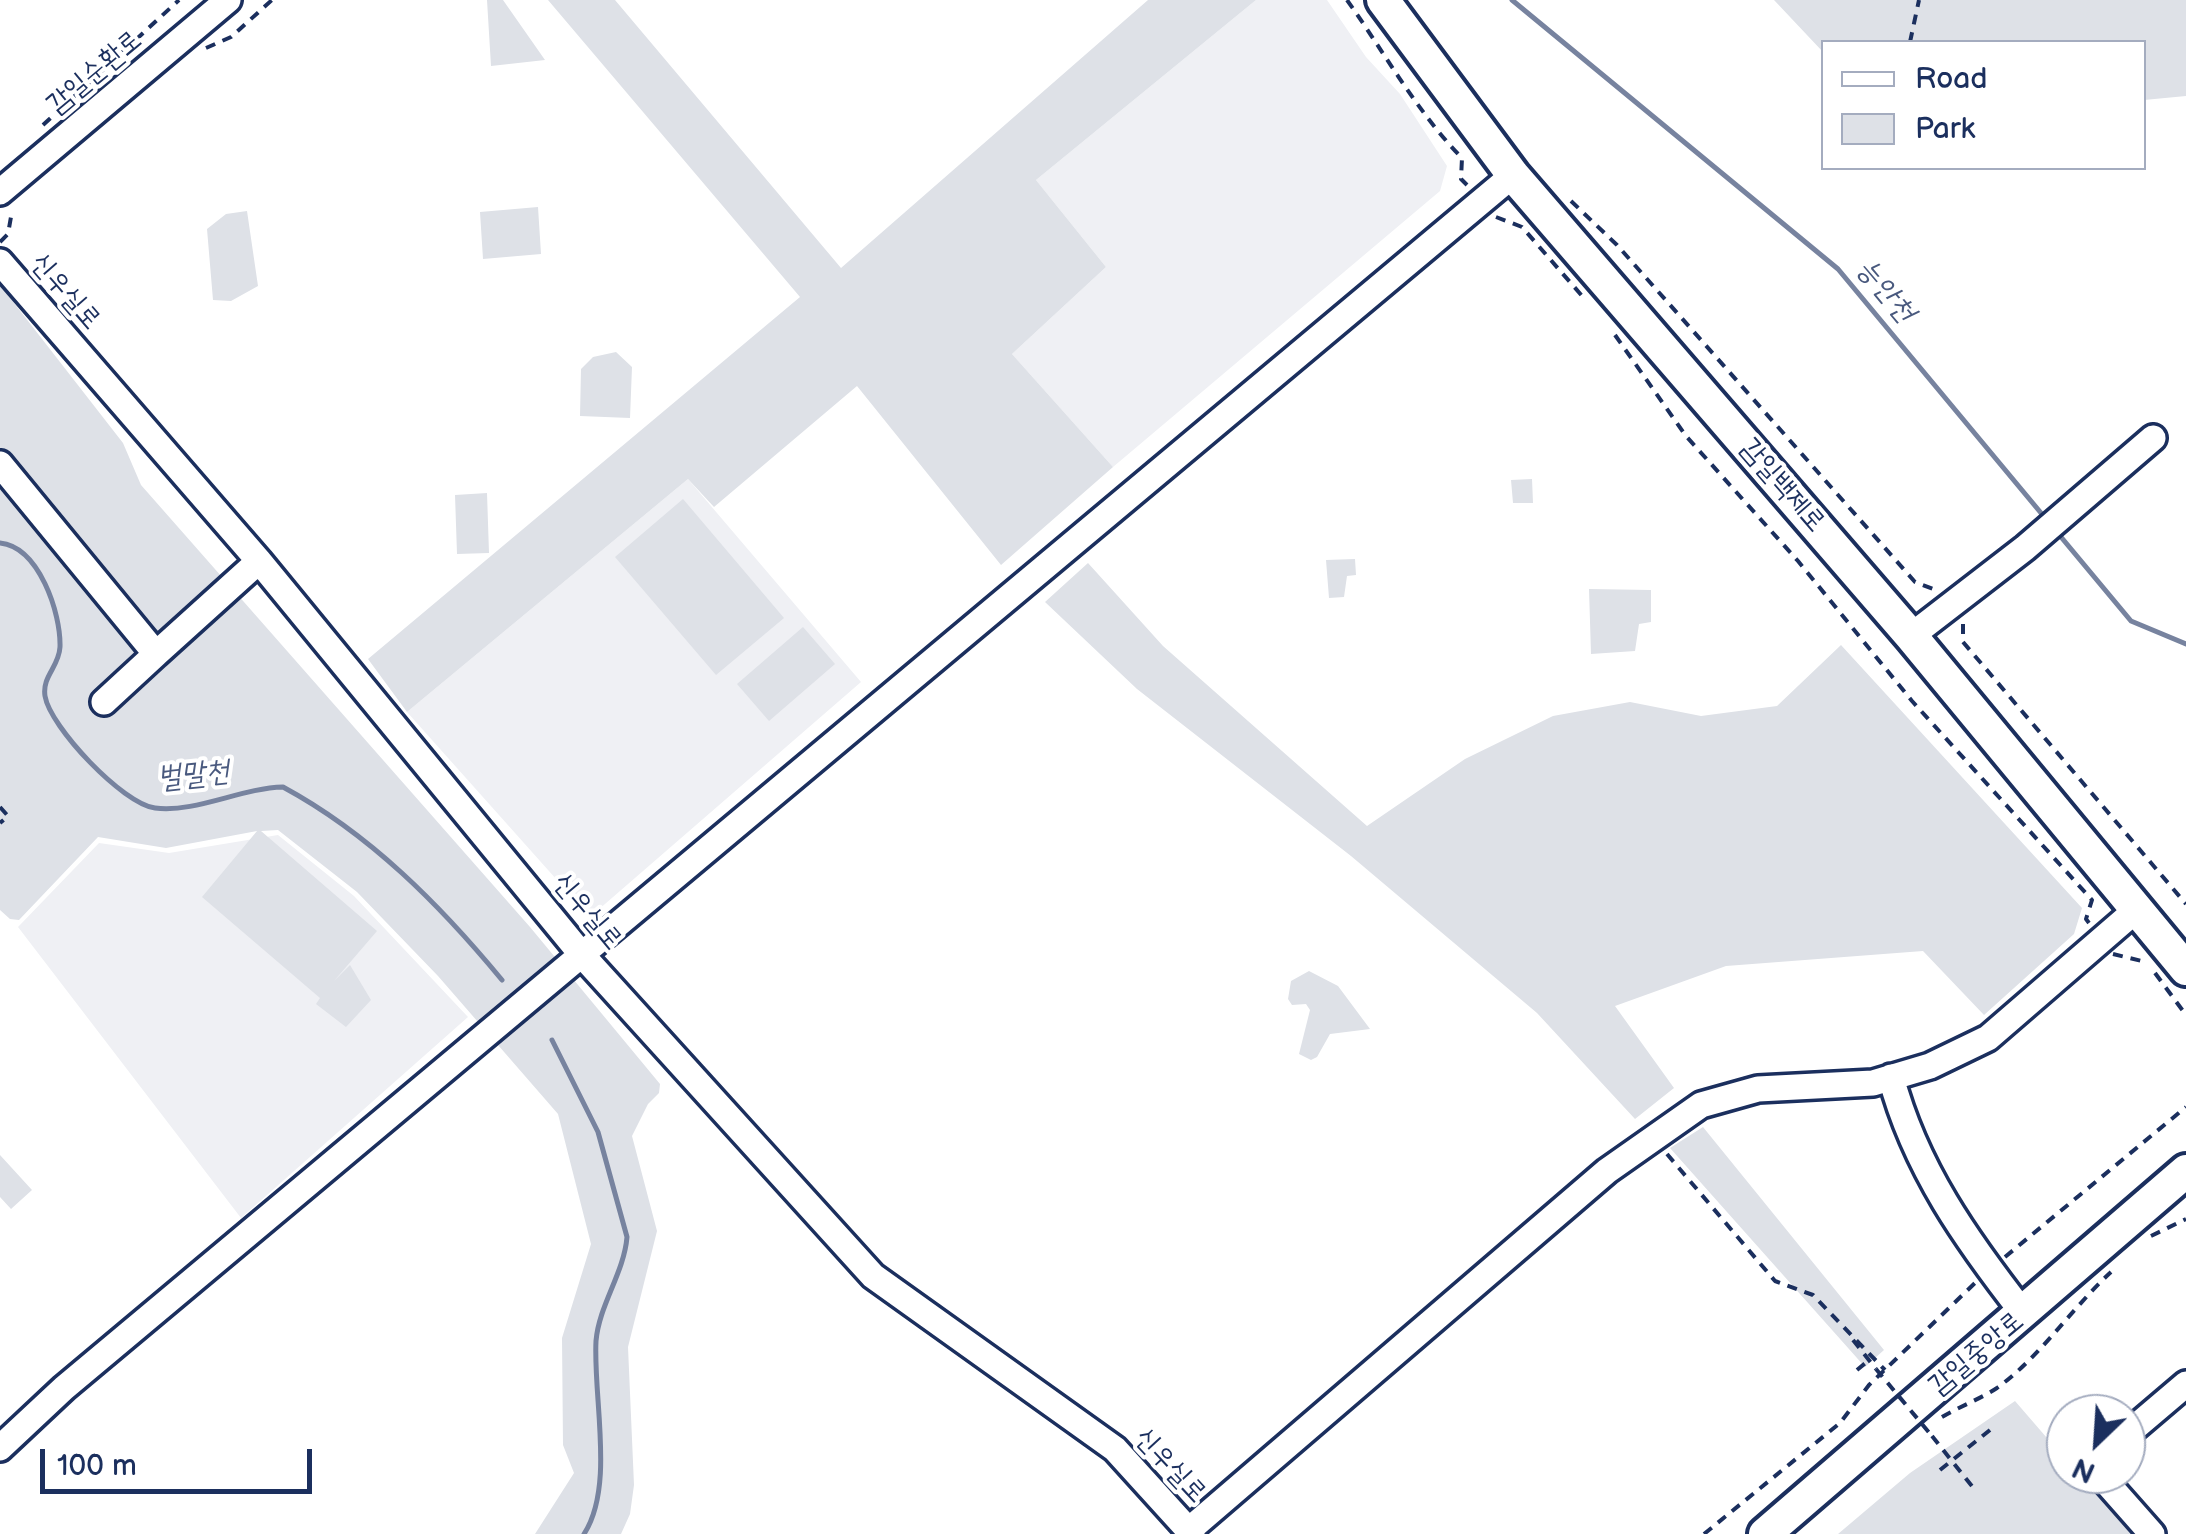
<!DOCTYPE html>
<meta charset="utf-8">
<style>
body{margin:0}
#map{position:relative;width:2186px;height:1534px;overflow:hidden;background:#fff;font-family:"Balsamiq Sans",sans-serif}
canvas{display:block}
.legend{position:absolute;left:1821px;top:40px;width:325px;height:130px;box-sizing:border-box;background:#fff;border:2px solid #a4acbf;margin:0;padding:12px 18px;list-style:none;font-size:30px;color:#1b2f5e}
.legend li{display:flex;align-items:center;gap:20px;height:50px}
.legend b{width:50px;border:2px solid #a4acbf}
.north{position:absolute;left:2046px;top:1394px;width:100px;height:100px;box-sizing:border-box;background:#fff;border:2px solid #a4acbf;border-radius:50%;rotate:205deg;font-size:28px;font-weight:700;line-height:40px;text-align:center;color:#1b2f5e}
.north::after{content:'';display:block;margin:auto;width:35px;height:45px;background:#1b2f5e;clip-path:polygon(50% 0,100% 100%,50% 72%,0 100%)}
.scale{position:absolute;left:40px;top:1449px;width:272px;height:45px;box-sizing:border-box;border:5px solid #1b2f5e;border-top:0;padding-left:12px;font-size:30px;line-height:35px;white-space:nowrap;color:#1b2f5e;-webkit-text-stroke:8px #fff;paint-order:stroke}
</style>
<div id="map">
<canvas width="2186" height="1534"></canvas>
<ul class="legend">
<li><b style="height:12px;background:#fff"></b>Road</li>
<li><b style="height:28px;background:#dee1e7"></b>Park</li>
</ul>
<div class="north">N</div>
<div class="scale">100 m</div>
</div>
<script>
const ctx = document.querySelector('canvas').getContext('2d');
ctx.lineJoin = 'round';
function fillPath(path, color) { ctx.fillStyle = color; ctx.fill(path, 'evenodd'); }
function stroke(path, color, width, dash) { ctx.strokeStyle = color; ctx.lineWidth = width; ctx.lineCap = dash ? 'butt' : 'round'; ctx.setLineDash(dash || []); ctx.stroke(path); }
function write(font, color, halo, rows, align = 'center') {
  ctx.font = font + ' "Balsamiq Sans","Poor Story",sans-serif'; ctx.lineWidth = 8; ctx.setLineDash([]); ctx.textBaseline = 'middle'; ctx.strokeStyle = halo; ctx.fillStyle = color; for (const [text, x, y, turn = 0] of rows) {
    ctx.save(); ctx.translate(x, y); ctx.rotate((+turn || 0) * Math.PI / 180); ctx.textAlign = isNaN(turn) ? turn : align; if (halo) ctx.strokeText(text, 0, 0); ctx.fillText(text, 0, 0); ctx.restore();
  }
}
const built = new Path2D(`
 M1256 0H1327L1366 57 1400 94 1447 166 1440 191 1113 467 1012 354 1106 267 1036 180Z
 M688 479 861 682 590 917 407 712Z
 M278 835 354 896 468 1017 241 1218 18 927 99 843 169 853Z`);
const green = new Path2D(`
 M487 0H503L545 60 491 66Z
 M548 0H615L841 268 1148 0H1256L1036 180 1106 267 1012 354 1113 467 1001 565 857 386 714 507 688 479 407 712 368 659 800 297Z
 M1774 0H2186V96L2144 100V42H1824L1823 52Z
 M538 207 541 254 483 259 480 212Z
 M247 211 258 286 231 301 213 300 207 229 226 214Z
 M0 285 123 443 141 485 530 927 660 1084 659 1093 648 1104 632 1136 657 1231 628 1347 634 1485 630 1514 621 1534H535L574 1473 563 1445 562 1338 591 1244 558 1114 438 976 357 892 278 830 261 831 377 931 334 981 350 965 371 1000 346 1027 316 1004 320 998 202 897 257 831 166 848 98 837 19 920 10 919 0 910Z
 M616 352 632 367 630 418 580 416 581 369 593 357Z
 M1532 479 1533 503H1513L1511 480Z
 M487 493 489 553 457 554 455 495Z
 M683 499 784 618 716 675 615 557Z
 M1355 559 1356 575 1347 576 1344 597 1329 598 1326 560Z
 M1088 563 1163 646 1367 826 1465 759 1553 716 1630 702 1701 716 1777 706 1841 645 2082 908 2074 934 1984 1015 1923 951 1726 966 1615 1006 1674 1088 1635 1119 1537 1013 1351 856 1137 689 1045 602Z
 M1589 589 1651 590V622L1639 624 1635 651 1591 654Z
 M803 627 835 664 769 721 737 684Z
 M1309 971 1338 986 1370 1029 1330 1034 1317 1057 1311 1060 1299 1054 1310 1010 1306 1004 1292 1005 1288 999 1291 981Z
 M1703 1127 1884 1350 1865 1367 1670 1148Z
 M0 1155 32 1190 11 1209 0 1197Z
 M2015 1401 2066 1460V1474H2079L2131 1534H1838L1910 1473Z`);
const stream = new Path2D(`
 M1512 0 1838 269 2046 519
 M2056 531 2131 621 2186 644
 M0 543C39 547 61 613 60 647 59 667 42 676 45 696 50 727 123 804 155 808 196 813 241 788 283 787 370 834 440 905 502 980
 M552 1040 598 1132 627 1237C624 1273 599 1305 596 1341 593 1399 615 1486 584 1534`);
const path = new Path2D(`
 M1347 0C1384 52 1417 112 1462 158L1461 179 1467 185
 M1910 42 1919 0
 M206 48 231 37 272 0
 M43 125 179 0
 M1571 201 1617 245 1915 582 1936 590
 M1496 217 1522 227 1583 297
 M0 242 8 234 12 211
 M1615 335 1686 436 1798 561 1912 701 2092 900 2086 919 2089 923
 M1963 624V642L2186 904
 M0 807 8 816 0 823
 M2113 954 2146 962
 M2155 973 2186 1015
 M1667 1154 1775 1281 1813 1295 1885 1370
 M2151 1236 2186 1219
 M2005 1257 2186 1107
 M1853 1340 1876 1369
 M1857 1370 1869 1360
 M1942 1417C1959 1407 1980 1399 1997 1388 2041 1356 2071 1309 2111 1272
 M1932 1436 1975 1490
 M1940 1470 1995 1426
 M1704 1534 1840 1423 1869 1385 1975 1283`);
const minor = new Path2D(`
 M0 192 228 0
 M0 262 259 561 582 955 873 1276 1115 1449 1192 1534
 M0 464 156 654 259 561
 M1911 636 2025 548 2153 438
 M104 702 156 654
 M1891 1077C1915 1168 1967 1241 2024 1314
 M2126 1435 2186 1384
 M0 1448 64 1388 1513 175
 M2099 1474 2152 1534
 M1189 1530 1607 1171 1701 1105 1758 1089 1873 1083 1930 1066 1988 1038 2136 910`);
const major = new Path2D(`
 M1383 0 1513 175 1911 636 2186 969
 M1765 1534 2186 1171`);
const pathBridge = new Path2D(`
 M1876 1369 1932 1436`);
const streetNames = [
 ["감일순환로",95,73,-40],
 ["신우실로",65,292,49],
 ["감일백제로",1782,486,49],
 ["신우실로",587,912,50],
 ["감일중앙로",1977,1354,-40],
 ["신우실로",1170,1466,47]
];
const waterNames = [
 ["능안천",1885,291,50],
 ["벌말천",193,776,-6]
];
fillPath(built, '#eff0f4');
fillPath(green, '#dee1e7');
stroke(stream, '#77839f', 5);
stroke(minor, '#1b2f5e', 32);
stroke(major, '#1b2f5e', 40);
stroke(path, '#1b2f5e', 4, [10, 8]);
stroke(minor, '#fff', 25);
stroke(major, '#fff', 32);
stroke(pathBridge, '#1b2f5e', 4, [10, 8]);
write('28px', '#1b2f5e', '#fff', streetNames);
write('italic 30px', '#49597e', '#fff', waterNames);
</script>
